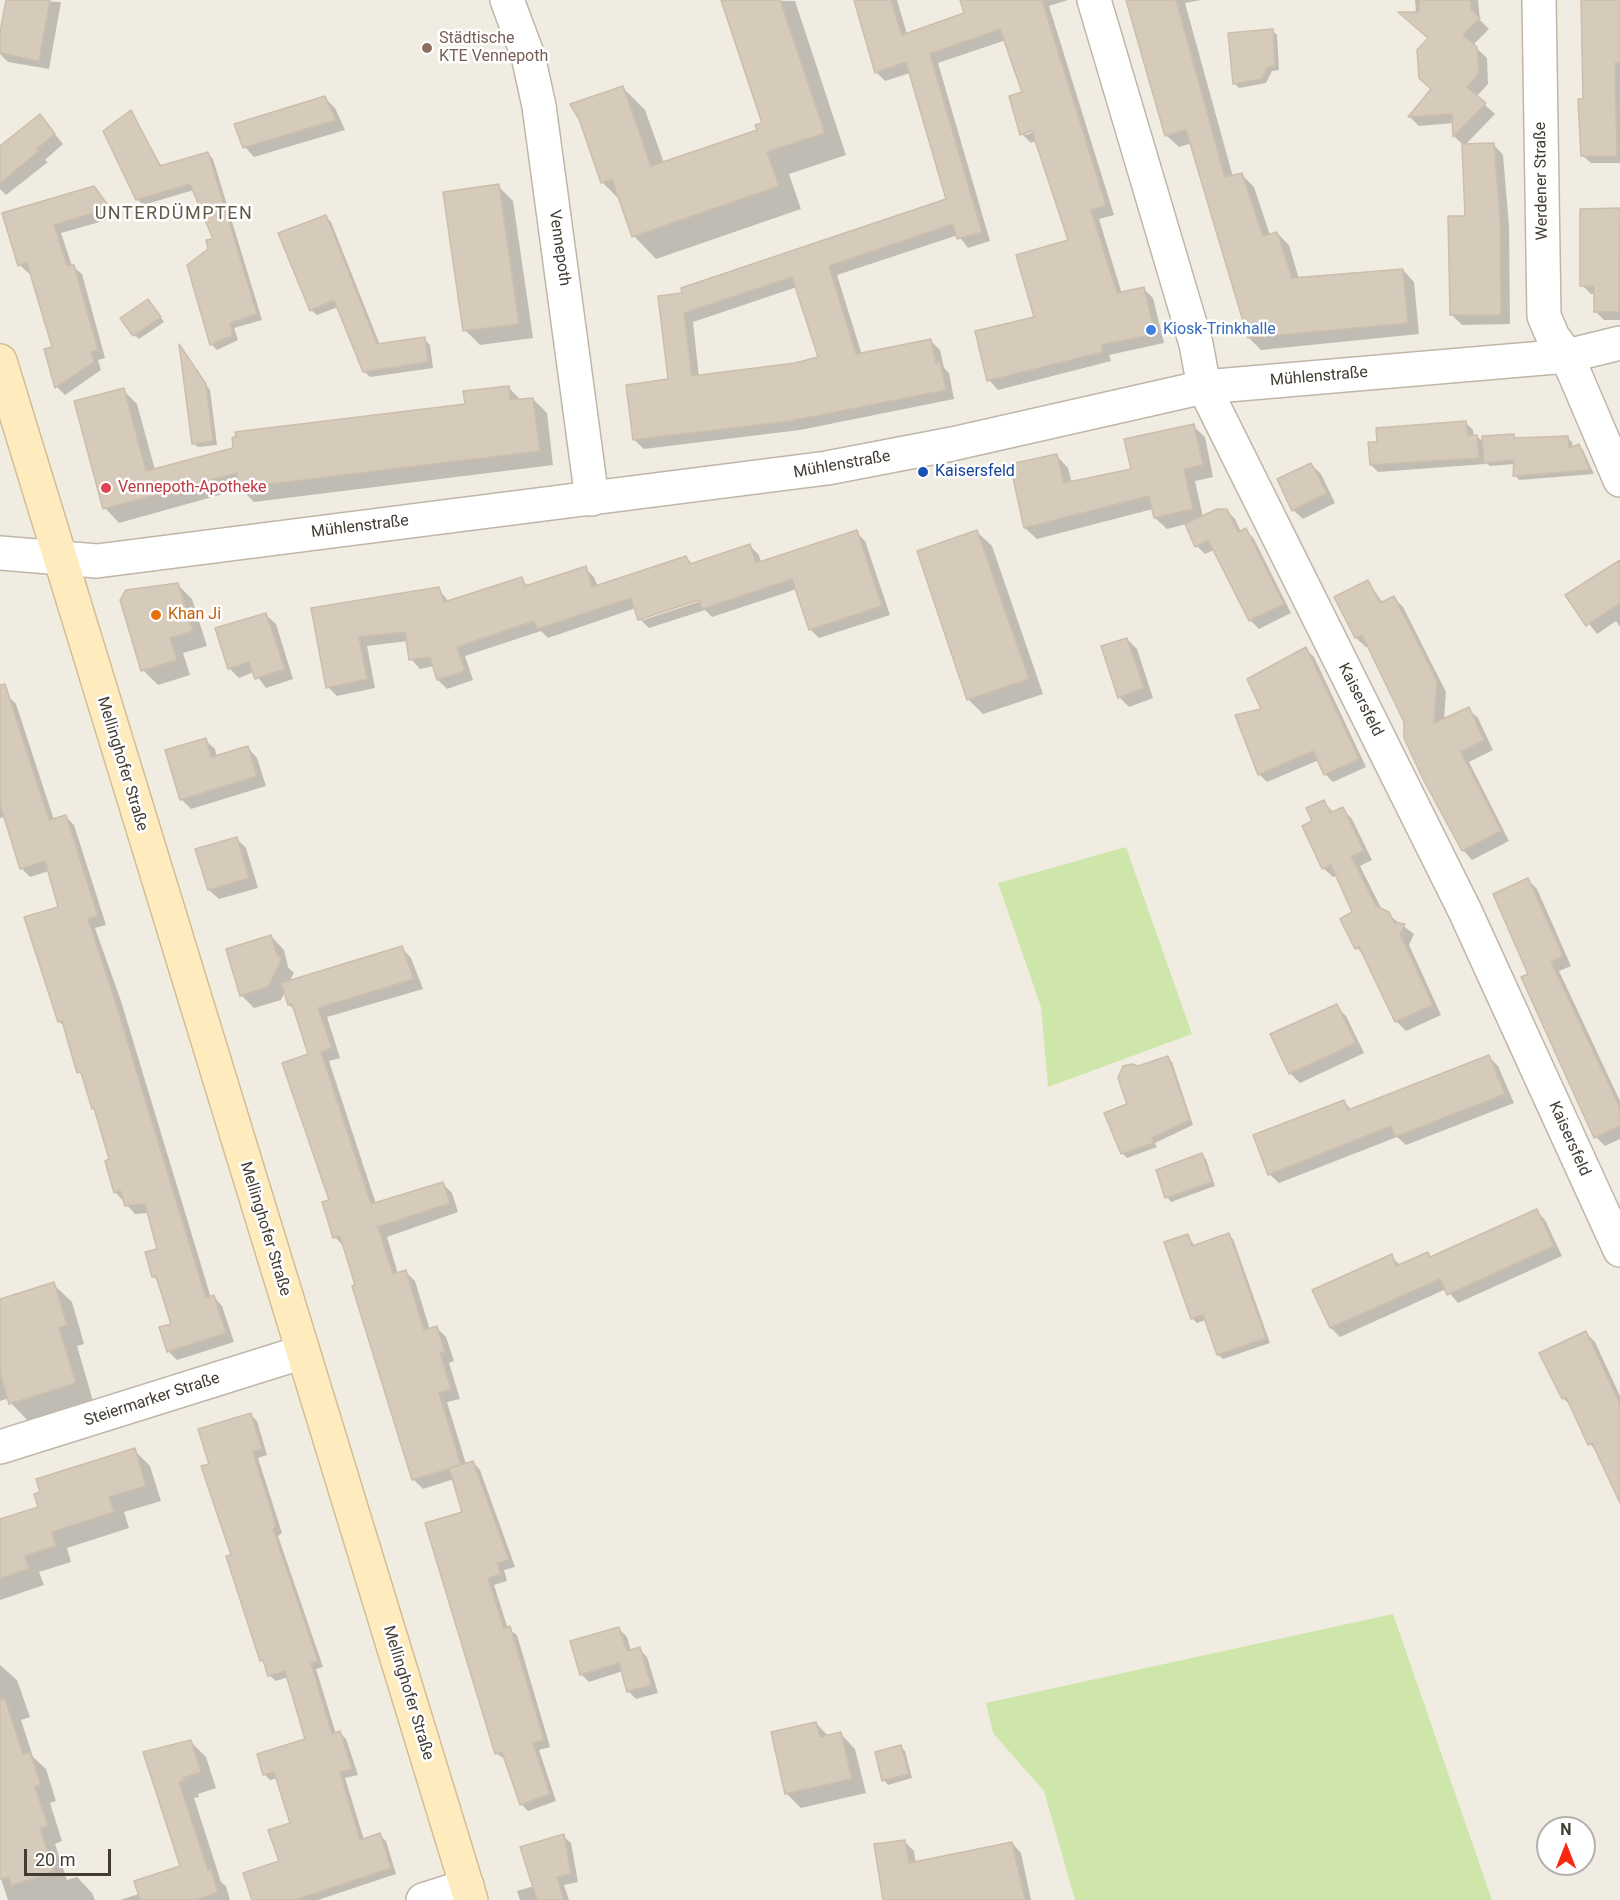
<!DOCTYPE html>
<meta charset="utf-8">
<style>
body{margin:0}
#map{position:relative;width:1620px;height:1900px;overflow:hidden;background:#f1ece2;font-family:Roboto,sans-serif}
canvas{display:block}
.north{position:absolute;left:1536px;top:1816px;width:60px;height:60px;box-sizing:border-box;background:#fff;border:2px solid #b4b1ad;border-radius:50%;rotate:0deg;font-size:16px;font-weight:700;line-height:24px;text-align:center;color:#433c33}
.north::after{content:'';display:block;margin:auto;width:21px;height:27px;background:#f92911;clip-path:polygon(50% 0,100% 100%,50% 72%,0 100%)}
.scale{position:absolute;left:24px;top:1849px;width:87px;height:27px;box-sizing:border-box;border:3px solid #433c33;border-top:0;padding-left:8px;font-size:18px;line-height:21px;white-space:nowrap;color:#433c33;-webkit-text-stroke:4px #fff;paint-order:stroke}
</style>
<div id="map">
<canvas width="1620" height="1900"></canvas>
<div class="north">N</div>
<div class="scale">20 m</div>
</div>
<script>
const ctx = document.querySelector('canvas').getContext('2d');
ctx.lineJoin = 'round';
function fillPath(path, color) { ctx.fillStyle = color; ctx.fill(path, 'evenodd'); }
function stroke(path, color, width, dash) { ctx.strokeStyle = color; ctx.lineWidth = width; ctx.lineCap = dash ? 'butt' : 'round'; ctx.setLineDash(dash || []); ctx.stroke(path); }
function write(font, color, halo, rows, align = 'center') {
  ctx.font = font + ' Roboto,sans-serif'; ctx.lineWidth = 5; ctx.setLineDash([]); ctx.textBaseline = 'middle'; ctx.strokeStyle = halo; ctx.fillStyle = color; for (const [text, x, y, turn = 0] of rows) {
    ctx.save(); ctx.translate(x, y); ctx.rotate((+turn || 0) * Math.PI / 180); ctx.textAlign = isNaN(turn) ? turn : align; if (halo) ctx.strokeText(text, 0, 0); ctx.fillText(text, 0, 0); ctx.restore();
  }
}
const green = new Path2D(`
 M1126 847 1192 1034 1048 1087 1041 1007 998 883Z
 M1393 1614 1492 1900H1075L1044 1791 993 1733 986 1703Z`);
const shadow = new Path2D(`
 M7 0 61 2 49 69 8 62 0 54Z
 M722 0 795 1 846 155 789 174 801 209 656 259 634 236 621 201 602 182 623 88 645 110 664 163 759 131 764 124Z
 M855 0H897L907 34 966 14 961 0H1068L1049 6 1114 215 1099 219 1122 294 1144 289 1153 298 1164 343 1109 355 1111 361 998 390 989 380 1036 318 1069 241 1037 141 1031 143 1022 134 1024 93 1006 40 938 63 990 241 968 248 958 235 837 275 862 355 931 341 940 350 944 368 949 373 954 399 800 430 644 449 634 440 670 381 684 294 947 200 910 73 885 81 876 72ZM1040 130 1025 135V131ZM797 287 820 358 795 365 699 377 693 322Z
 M1128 0H1201L1185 3 1233 177 1242 175 1254 187 1270 235 1277 233 1289 245 1299 279 1403 270 1414 282 1419 334 1261 350 1249 338 1192 143 1179 147 1167 136Z
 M1415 0H1478L1480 20 1489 29 1473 45 1487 58 1488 84 1476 97 1495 114 1464 146 1494 145 1503 155 1509 226 1510 324 1462 325 1452 315 1466 217 1464 146 1455 137 1454 123 1419 126 1410 117 1435 95 1430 38 1417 26Z
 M1583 0H1620V163H1591L1583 156Z
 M1272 30 1277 35 1279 70 1272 71 1266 83 1239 88 1235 84 1230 34Z
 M325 98 335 108 345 130 254 157 245 147Z
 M131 112 162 167 207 153 213 159 262 320 234 328 238 340 217 350 211 344 189 265 210 250 215 241 194 190 143 205 138 200 105 131Z
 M40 116 63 144 45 160 48 162 6 195 0 189V148Z
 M498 186 513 201 533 338 480 345 465 330Z
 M93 188 117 217 61 233 72 266 82 274 105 358 98 360 101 370 65 395 57 387 46 350 54 348 31 272 28 273 20 265 6 214Z
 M1582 210H1620V320H1604L1595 311V294H1591L1582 285Z
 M326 217 331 222 380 345 424 339 430 345 433 368 370 377 364 371 338 307 317 315 311 310Z
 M148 300 164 322 139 339 134 335Z
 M183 351 210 390 217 445 198 447 193 443Z
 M508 387 522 401 533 399 547 413 553 465 254 502 241 489 119 523 105 508 123 390 137 404 155 470 466 406Z
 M1466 423 1473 430 1474 437 1477 436 1484 443 1513 435 1518 440 1568 438 1572 442 1573 448 1579 446 1583 450 1594 474 1519 480 1515 475V464L1490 466 1485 462V464L1378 472 1371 465Z
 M1193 426 1205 437 1213 477 1195 481 1203 517 1226 510 1235 519 1241 532 1246 530 1254 539 1291 613 1259 629 1250 620 1214 550 1205 554 1197 546 1187 524 1167 529 1155 518 1153 509 1037 539 1025 528 1012 466 1057 456 1068 468 1072 483 1133 471Z
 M1311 464 1321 474 1335 503 1303 519 1293 510Z
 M856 532 865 541 890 615 819 638 810 629 797 589 712 617 705 610 649 628 640 619 636 608 548 638 541 631 465 656 473 680 447 689 438 680 434 666 420 669 411 659 408 641 367 646 375 688 337 696 328 687 313 609 438 588 449 602 521 579 528 586 585 568 594 577 598 587 686 557 693 565 750 546 759 555 761 563ZM706 596 707 599 643 620V617Z
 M977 532 992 546 1043 694 983 714 968 699Z
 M1620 572V627L1616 621 1597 634 1567 596 1599 574 1601 576Z
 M1368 582 1383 603 1394 598 1403 607 1446 692 1444 720 1468 709 1478 718 1493 750 1469 762 1509 841 1472 860 1463 850 1406 721 1369 646 1366 647 1356 638 1336 598Z
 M177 584 192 599 207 646 183 653 190 675 158 685 143 670Z
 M266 615 276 624 293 679 266 688 254 672 239 678 229 668Z
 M1127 639 1137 649 1153 698 1129 707 1119 697Z
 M1305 649 1314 657 1366 767 1333 782 1325 774 1319 760 1267 782 1259 774 1264 710Z
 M7 695 16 704 54 820 66 817 74 825 106 925 95 928 121 1001 211 1298 214 1297 222 1306 234 1342 177 1360 168 1351 172 1325 160 1283 154 1277 147 1254 159 1250 149 1213 135 1214 115 1192 111 1160 97 1112 84 1078 79 1072 65 1028 59 1021V908L49 871 30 877 21 868 6 817 0 818V698Z
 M205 740 215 749 217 757 248 748 257 758 266 786 191 809 181 799Z
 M1324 802 1334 813 1343 809 1352 819 1372 860 1360 866 1382 910 1414 934 1409 945 1441 1015 1406 1031 1396 1021 1365 956 1357 948 1354 913 1338 875 1333 877 1323 868 1314 822Z
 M236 838 246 848 258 888 219 899 209 890Z
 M1528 880 1537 889 1571 966 1559 971 1620 1101V1139L1605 1146 1596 1137 1530 975Z
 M271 936 284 950 288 967 294 973 289 982 402 948 411 958 423 989 327 1017 340 1058 329 1061 376 1204 443 1184 452 1193 458 1212 387 1237 398 1274 406 1272 415 1281 430 1330 437 1328 446 1337 454 1361 449 1363 460 1399 447 1402 466 1464 473 1462 480 1470 515 1567 504 1570 507 1581 494 1585 508 1629 517 1635 550 1747 539 1750 556 1801 528 1811 521 1804 506 1760 496 1753 464 1513 454 1479 423 1489 413 1479 357 1286 344 1247 335 1237 331 1201 284 1064 310 1055 297 1012 289 1005 285 991 281 1000 254 1008 241 995Z
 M1336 1006 1346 1016 1364 1053 1300 1083 1290 1073Z
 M1489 1057 1498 1066 1514 1103 1406 1145 1397 1137 1279 1183 1269 1174 1343 1101 1352 1110Z
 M1167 1058 1172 1062 1193 1125 1155 1143 1157 1147 1127 1158 1123 1154 1106 1113 1129 1105 1138 1068Z
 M1201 1155 1206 1159 1215 1186 1171 1202 1167 1197Z
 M1536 1211 1545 1220 1562 1256 1458 1303 1446 1289 1340 1337 1331 1328 1314 1291 1391 1256 1400 1265 1427 1253 1432 1258Z
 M1188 1235 1195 1247 1229 1235 1233 1239 1270 1343 1223 1359 1218 1355 1206 1320 1197 1323 1192 1318Z
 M53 1284 72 1302 84 1344 77 1346 93 1401 29 1422 11 1403 9 1398 0 1401V1301Z
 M1586 1333 1595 1342 1620 1396V1500L1599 1454 1590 1444 1572 1407 1563 1398Z
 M251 1415 257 1421 267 1455 258 1458 282 1533 278 1536 323 1667 316 1669 336 1734 340 1733 346 1739 358 1775 345 1778 364 1840 380 1835 386 1841 396 1874 318 1900H254L280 1862 292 1824 278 1778 270 1780 264 1774 307 1740 288 1677 276 1681 269 1675 233 1556 211 1465Z
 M134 1450 150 1466 161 1501 124 1512 129 1528 67 1548 71 1562 39 1572 44 1585 0 1600V1521L40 1508Z
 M619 1629 627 1637 631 1651 639 1649 647 1657 658 1693 636 1699 628 1691 623 1671 589 1682 581 1674Z
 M0 1665 17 1680 30 1717 21 1720 33 1757 46 1769 56 1801 50 1803 62 1841 55 1844 67 1880 77 1877 92 1893 95 1900H8L0 1876Z
 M816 1723 829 1737 841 1734 855 1749 866 1793 801 1808 786 1793Z
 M191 1742 206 1757 216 1788 198 1794 199 1797 194 1798 221 1882 226 1886 230 1900H120L139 1894 182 1867 145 1753Z
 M901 1747 905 1751 912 1778 888 1785 884 1780Z
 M563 1836 571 1843 578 1882 564 1885 569 1900H520L517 1891 534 1886Z
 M904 1841 914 1851 916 1864 1012 1843 1021 1853 1031 1900H884Z`);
const building = new Path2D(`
 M6 0H50L39 61 0 53V32Z
 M721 0H780L825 133 767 152 779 186 632 237 612 179 601 183 579 119 570 104 623 86 651 166 757 130 755 125 762 123Z
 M854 0H891L902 35 964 13 960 0H1042L1106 205 1091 210 1117 293 1144 287 1155 334 1101 345 1103 352 987 381 975 331 1034 317 1016 255 1068 240 1032 131 1020 135 1009 96 1022 92 1000 29 930 54 982 232 957 239 953 224 829 266 856 354 931 339 936 363 940 362 946 390 790 421 633 440 626 385 668 379 658 296 682 293 681 288 946 199 906 62 875 73ZM792 277 818 357 795 363 692 376 684 313Z
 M1126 0H1176L1225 177 1242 173 1263 236 1277 232 1292 278 1403 269 1408 323 1248 338 1186 130 1165 136Z
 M1419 0H1470L1471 9 1480 18 1463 35 1477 47 1479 74 1467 87 1486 103 1453 137 1452 114 1408 117 1431 89 1419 78 1417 50 1428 38 1398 12H1419Z
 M1581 0H1620V63H1615L1617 156H1581L1578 99H1583Z
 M1273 29 1275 66 1268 67 1261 79 1233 84 1228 33Z
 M325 96 336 120 243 148 234 124Z
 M131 110 160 166 208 152 257 314 230 323 233 335 210 345 187 265 208 249 206 240 213 239 190 184 136 200 103 131Z
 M40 114 55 134 37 149 39 151 0 183V146Z
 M1494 143 1500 215 1501 315H1450L1448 216H1465L1462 144Z
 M499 184 519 324 463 331 443 192Z
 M94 186 110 208 54 225 67 265H74L98 350 91 352 94 362 55 388 44 349 52 347 27 263 18 266 2 213Z
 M1620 208 1619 312H1594V286H1580V209Z
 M326 215 377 344 425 337 428 362 363 372 334 300 310 311 278 233Z
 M148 299 161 317 133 336 120 318Z
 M179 344 206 384 213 441 192 444Z
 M509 386 510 400 533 398 540 451 238 488 237 473 103 509 74 401 124 388 146 471 233 448 232 438 236 436 235 432 465 404 463 391Z
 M1466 421 1468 436 1477 435 1479 458 1370 465 1368 442H1377L1376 428Z
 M1194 424 1203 465 1184 469 1193 509 1154 518 1149 496 1024 528 1010 464 1057 454 1064 483 1131 469 1124 439Z
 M1514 434V438L1568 436 1569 448 1579 444 1590 470 1513 476 1514 460 1484 463 1482 436Z
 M1311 463 1327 493 1292 511 1277 479Z
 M1217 509H1227L1238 532 1246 528 1284 604 1249 621 1208 540 1195 547 1185 524Z
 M857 530 882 606 809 630 792 579 702 609 699 600 638 620 631 598 537 629 534 621 457 647 465 671 437 680 430 657 409 660 405 632 359 637 367 679 326 688 311 608 439 587 444 602 522 577 525 586 586 566 592 587 686 556 690 564 750 544 756 563Z
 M977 530 1029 679 967 700 917 551Z
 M1620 560V603L1586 626 1565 595Z
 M1368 580 1380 603 1394 596 1437 681 1434 723 1469 707 1484 740 1461 752 1501 831 1462 851 1423 779 1404 738V722L1362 635 1355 638 1334 597Z
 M178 583 193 631 170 638 177 660 141 671 120 600 126 590Z
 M266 613 285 669 255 679 249 662 228 669 215 628Z
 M1127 638 1144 688 1118 698 1101 646Z
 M1306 647 1359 759 1324 775 1313 751 1258 775 1235 715 1261 709 1247 679Z
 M5 684 49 820 66 815 98 916 88 919 112 991 206 1298 214 1295 226 1333 167 1352 159 1327 171 1324 156 1276 152 1277 145 1252 157 1249 145 1204 125 1206 120 1190 114 1193 105 1161 109 1159 94 1108 92 1109 81 1072 77 1073 62 1021 58 1022 24 917 58 907 45 861 20 869 0 804V685Z
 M206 738 211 757 248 746 257 776 180 800 165 750Z
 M1324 800 1330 813 1343 807 1364 851 1351 856 1376 906 1389 912 1394 922 1405 924 1400 934 1433 1005 1395 1022 1359 947 1355 949 1340 919 1352 912 1331 865 1322 869 1302 826 1312 821 1306 808Z
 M237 837 249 878 208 890 195 849Z
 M1528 878 1563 956 1551 962 1620 1108V1126L1594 1138 1521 977 1528 974 1493 894Z
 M271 935 277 955 282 958 268 987 240 996 226 949Z
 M402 946 414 979 318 1008 332 1048 321 1052 371 1204 443 1182 450 1203 378 1227 393 1274 406 1270 424 1330 437 1326 445 1352 440 1353 451 1389 439 1393 461 1465 412 1480 352 1286 355 1285 340 1236 333 1238 322 1202 329 1200 282 1063 308 1054 292 1004 288 1005 281 983Z
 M1337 1004 1356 1043 1289 1074 1270 1034Z
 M1489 1055 1505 1094 1395 1137 1391 1126 1268 1175 1253 1135 1344 1100 1348 1110Z
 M1168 1056 1190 1120 1152 1138 1154 1143 1121 1154 1104 1113 1127 1104 1118 1078 1123 1066 1132 1064 1138 1066Z
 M1202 1153 1212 1182 1165 1198 1156 1170Z
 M1537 1209 1554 1246 1447 1295 1440 1279 1330 1328 1312 1290 1392 1254 1396 1266 1428 1252 1430 1257Z
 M1229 1233 1266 1338 1217 1355 1203 1315 1191 1319 1164 1242 1188 1234 1192 1246Z
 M54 1282 67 1325 59 1328 76 1383 9 1404 0 1372V1299Z
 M1586 1331 1620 1404V1503L1592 1443 1588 1445 1566 1397 1562 1399 1539 1353Z
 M251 1413 262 1449 253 1452 276 1526 273 1529 318 1661 311 1663 332 1734 340 1731 352 1769 340 1772 360 1840 380 1833 391 1868 295 1900H252L243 1873 279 1861 268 1830 290 1823 274 1772 263 1775 257 1754 305 1739 285 1671 268 1676 263 1660 260 1661 226 1556 231 1555 201 1466 209 1464 198 1429Z
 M135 1448 146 1486 109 1497 114 1512 52 1532 56 1546 25 1556 29 1569 0 1578V1519L38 1507 34 1494 40 1492 36 1479Z
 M473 1461 509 1560 497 1563 501 1574 488 1578 504 1629 510 1626 544 1740 533 1743 550 1794 520 1805 502 1752 495 1754 425 1523 462 1512 449 1468Z
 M619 1627 627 1651 640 1647 651 1685 627 1692 619 1663 580 1675 570 1641Z
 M0 1699H5L23 1754 30 1752 41 1785 35 1787 48 1826 40 1828 54 1871 11 1886 9 1877 0 1879Z
 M816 1722 820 1737 841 1732 852 1779 785 1794 771 1732Z
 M191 1740 201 1772 183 1778 184 1781 179 1782 208 1870 211 1869 218 1892 196 1900H140L134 1881 180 1866 143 1752Z
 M901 1745 909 1774 882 1781 875 1752Z
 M564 1834 571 1874 557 1877 564 1900H537L520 1847Z
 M905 1840 909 1863 1012 1842 1025 1900H883L874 1844Z`);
const street = new Path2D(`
 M507 0 528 56 539 106 592 499
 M1094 0 1196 344 1204 387 1465 911 1620 1250
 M1539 0 1544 316 1553 337 1567 356 1620 480
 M0 553 97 561 827 468 952 444 1204 387 1567 356 1620 343
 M0 1447 303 1352
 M423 1900 467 1886`);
const secondary = new Path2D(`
 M0 361 471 1900`);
const markers = [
 [427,48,6,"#8d6e63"],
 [1151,330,6,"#3f7fe0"],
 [923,472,6,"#1a4fb4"],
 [106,488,6,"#e0444e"],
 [156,615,6,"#e8710a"]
];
const educationNames = [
 ["Städtische",439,39],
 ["KTE Vennepoth",439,57]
];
const streetNames = [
 ["Werdener Straße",1542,181,-91],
 ["Vennepoth",559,248,82],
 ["Mühlenstraße",1319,377,-5],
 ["Mühlenstraße",842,465,-10],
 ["Mühlenstraße",360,527,-7],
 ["Kaisersfeld",1360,700,63],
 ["Mellinghofer Straße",122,764,73],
 ["Kaisersfeld",1569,1139,66],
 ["Mellinghofer Straße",265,1229,73],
 ["Steiermarker Straße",152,1400,-18],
 ["Mellinghofer Straße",408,1693,73]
];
const shopNames = [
 ["Kiosk-Trinkhalle",1163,330]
];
const transitNames = [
 ["Kaisersfeld",935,472]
];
const healthNames = [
 ["Vennepoth-Apotheke",118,488]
];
const foodNames = [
 ["Khan Ji",168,615]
];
const neighbourhoodNames = [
 ["UNTERDÜMPTEN",174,214]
];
fillPath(green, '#cee6aa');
fillPath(shadow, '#0003');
fillPath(building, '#d6cabb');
stroke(building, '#cdbeab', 1.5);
stroke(street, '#bfb6a8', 36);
stroke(secondary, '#d2be92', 36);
stroke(street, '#fff', 33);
stroke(secondary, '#feecbf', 33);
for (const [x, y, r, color] of markers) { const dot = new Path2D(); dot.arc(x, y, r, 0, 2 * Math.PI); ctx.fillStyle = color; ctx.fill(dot); stroke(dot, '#fff', 2); }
write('16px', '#785e54', '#fff', educationNames, 'left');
write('16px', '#433c33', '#fff', streetNames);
write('16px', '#366cbe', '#fff', shopNames, 'left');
write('16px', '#164399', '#fff', transitNames, 'left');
write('16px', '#be3a42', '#fff', healthNames, 'left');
write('16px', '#c56008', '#fff', foodNames, 'left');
ctx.letterSpacing = '1.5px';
write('18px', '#65594a', '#fff', neighbourhoodNames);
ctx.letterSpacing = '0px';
</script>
